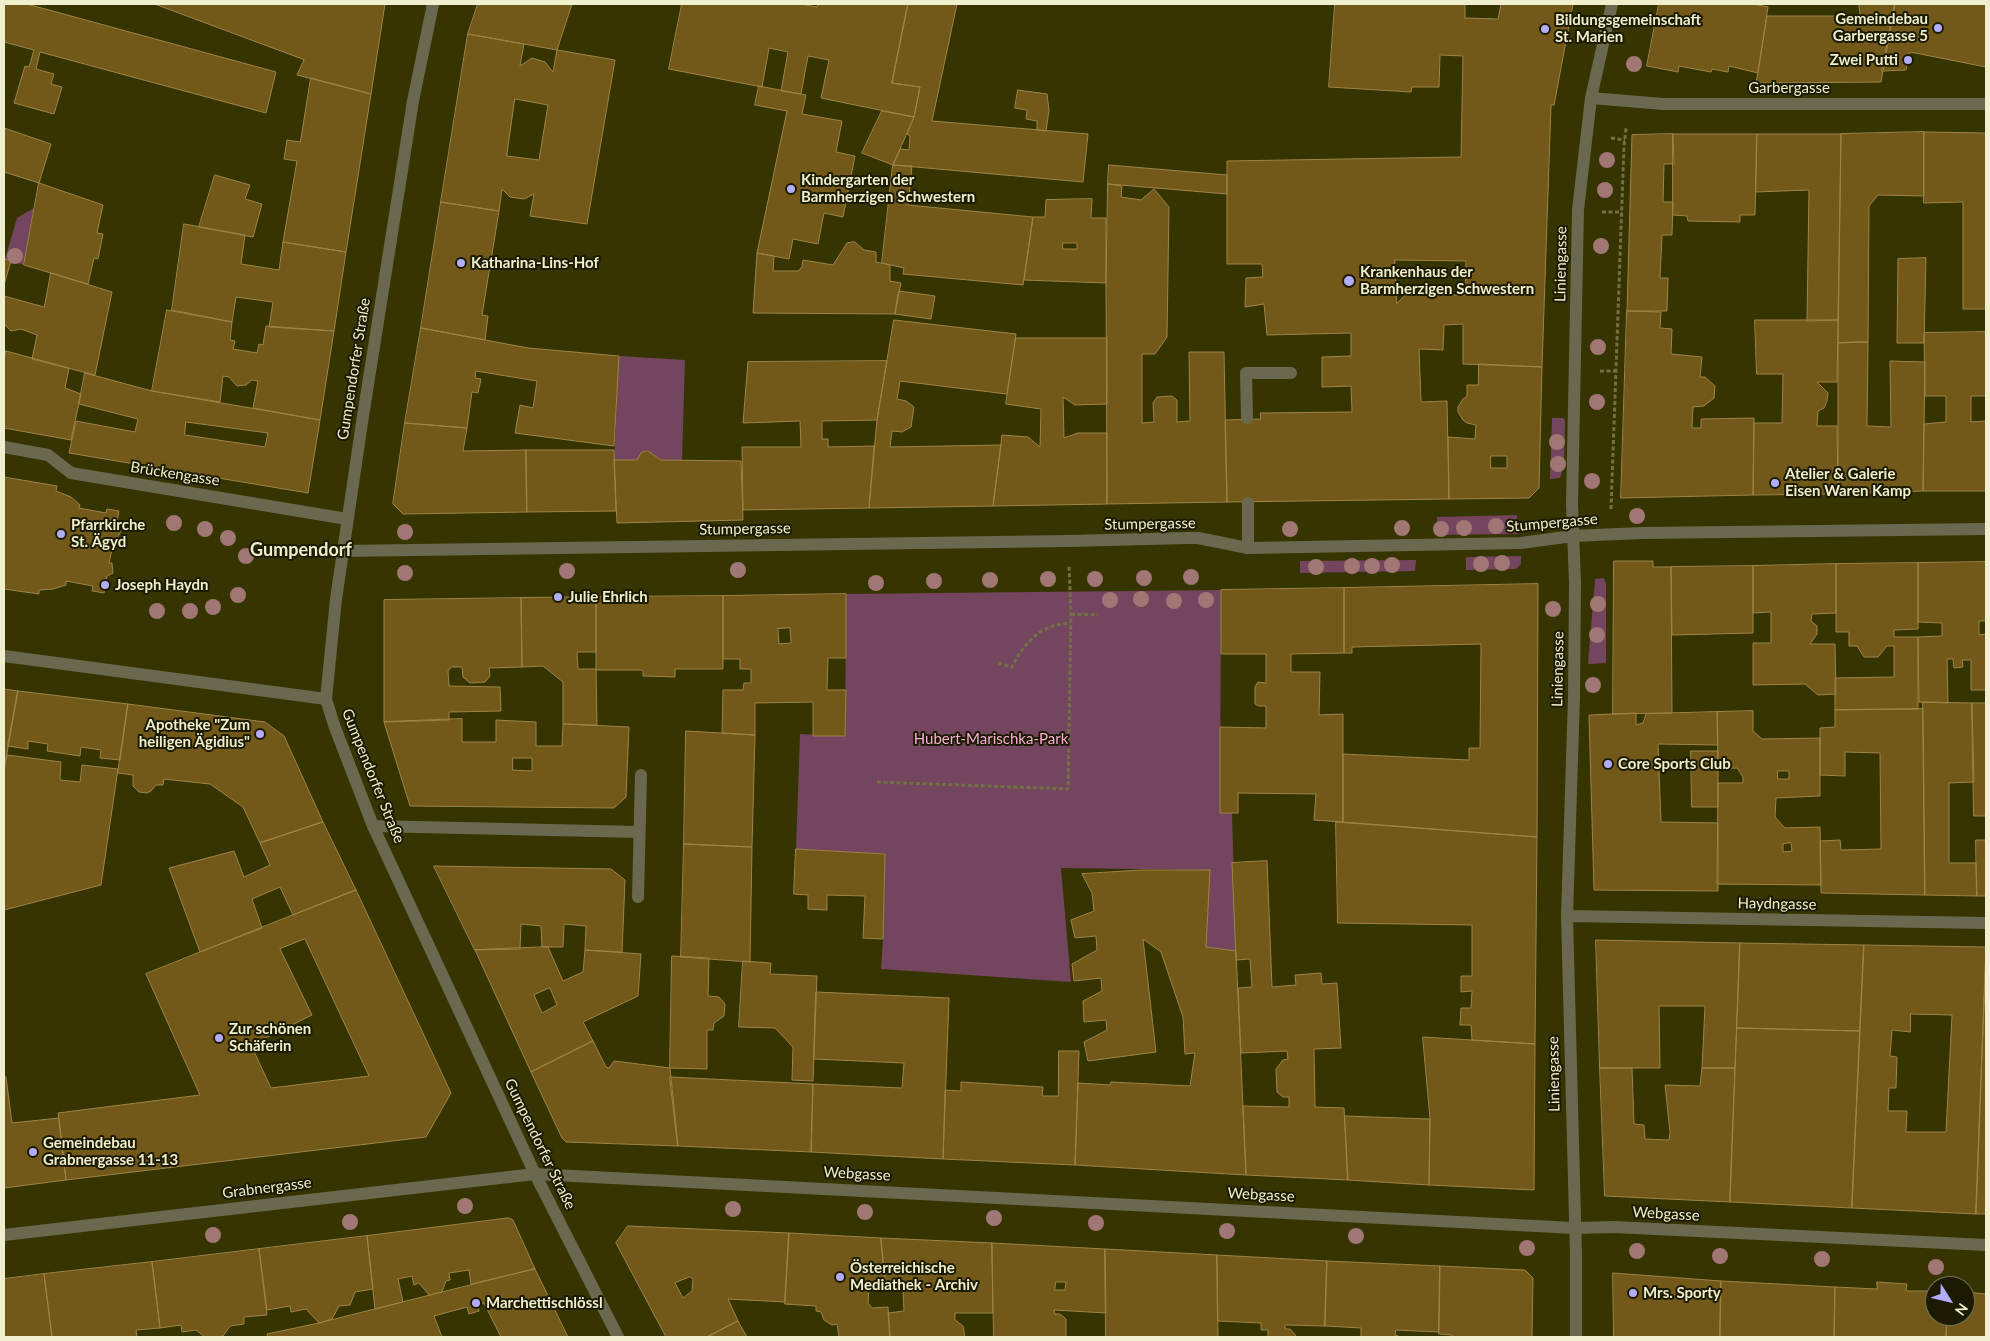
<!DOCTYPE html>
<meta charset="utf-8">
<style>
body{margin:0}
#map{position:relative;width:1990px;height:1341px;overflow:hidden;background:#363400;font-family:Lato,sans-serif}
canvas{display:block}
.frame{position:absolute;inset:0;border:5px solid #efefce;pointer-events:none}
.north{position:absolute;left:1925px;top:1276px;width:50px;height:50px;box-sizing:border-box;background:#1c1b02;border:1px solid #707054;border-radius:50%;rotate:126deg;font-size:14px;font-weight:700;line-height:20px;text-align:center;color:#efefce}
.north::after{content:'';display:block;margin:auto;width:18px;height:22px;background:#b2adf9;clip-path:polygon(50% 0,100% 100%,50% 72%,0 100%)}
</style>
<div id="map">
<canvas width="1990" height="1341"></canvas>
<div class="frame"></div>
<div class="north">N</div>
</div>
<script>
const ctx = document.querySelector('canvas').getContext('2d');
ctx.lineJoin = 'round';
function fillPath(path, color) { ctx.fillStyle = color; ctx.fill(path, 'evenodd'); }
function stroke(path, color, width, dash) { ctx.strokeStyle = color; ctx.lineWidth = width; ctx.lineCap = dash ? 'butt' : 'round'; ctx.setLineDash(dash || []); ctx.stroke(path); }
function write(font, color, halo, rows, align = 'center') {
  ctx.font = font + ' Lato,sans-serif'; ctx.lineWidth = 4; ctx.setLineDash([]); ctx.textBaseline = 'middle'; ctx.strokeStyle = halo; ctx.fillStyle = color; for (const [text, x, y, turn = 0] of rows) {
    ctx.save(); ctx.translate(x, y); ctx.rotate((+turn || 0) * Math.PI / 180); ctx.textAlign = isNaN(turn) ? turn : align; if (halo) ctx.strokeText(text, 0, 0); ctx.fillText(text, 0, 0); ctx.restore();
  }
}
const green = new Path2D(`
 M34 208 24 265 5 259 17 218Z
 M619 356 685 360 682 461 661 460 648 451 641 453 637 460H614Z
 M1552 418H1563L1565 420 1564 466 1560 478 1550 479Z
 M1517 515 1518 534 1438 535 1437 517Z
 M1521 556V564L1516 569 1466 570V557Z
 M1416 560 1415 571 1300 573V561Z
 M1604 578 1606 584V663L1588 664 1595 579Z
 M1221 590 1220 813H1232L1236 951 1206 947 1209 870 1061 868 1071 982 881 969 883 939 885 854 796 849 800 734 845 736 846 594Z`);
const building = new Path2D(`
 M4 4H27L276 72 266 113 40 52 36 69 54 74 51 84 62 87 54 114 14 103 25 66 29 67 34 50 4 42Z
 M155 4H385L371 94 297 75 304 60Z
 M478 4H572L557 50 468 34Z
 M682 4H801L817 7 818 4H908L892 83 920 87 914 117 821 98 829 60 808 56 801 94 781 91 788 52 769 48 762 87 669 69Z
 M908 4H957L932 121 1088 134 1083 182 893 165 900 149 909 150 910 136 907 134 914 117 920 87 892 83Z
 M1335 4H1465V18L1498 19 1501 4H1573L1554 105H1551L1542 367 1463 364V324L1444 325 1443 350 1419 349 1421 402 1447 401 1449 499 1227 502 1225 420 1261 419 1260 413 1352 412 1351 386 1322 387V357L1351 356V333L1267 335 1264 304 1245 307 1246 278 1263 277 1262 264H1227V161L1461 157 1463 56 1440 55 1439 87H1412L1411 92 1329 87ZM1395 260 1466 261 1465 295H1427L1421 289 1414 287 1397 303Z
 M1659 4H1753L1768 7 1758 73 1729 66 1728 72 1712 69 1711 72 1679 66 1678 72 1647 66Z
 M1859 4H1895L1881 82 1756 83 1767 16H1860Z
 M1895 4H1986V67L1910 52 1906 70 1882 71Z
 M468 34 524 44 520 66 532 58 545 62 553 72 557 50 615 60 587 224 530 216 534 194 524 199 510 197 502 189 499 211 441 202ZM515 99 548 105 539 160 507 156Z
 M311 78 371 94 346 252 283 242 297 161 284 159 287 140 300 142Z
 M759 86 806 95 802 114 842 121 836 152 855 156 843 217 824 213 818 244 793 239 789 259 757 253 787 111 755 105Z
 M1018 90 1047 94 1049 110 1046 131 1037 130V121L1026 119 1027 110 1015 108Z
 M882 111 914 117 893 165 862 153Z
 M4 128 51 144 39 183 4 172Z
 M1924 132 1986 133V309H1963V202L1924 203Z
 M1924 132V196L1878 195 1869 206 1868 342 1838 343 1841 134Z
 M1673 134H1757L1755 215H1740V222L1688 221 1687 216 1673 215Z
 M1673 134 1674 164H1664L1663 202H1673L1672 235H1662L1660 278H1668L1667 311H1627L1632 135Z
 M1757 134H1841L1838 320 1807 321 1809 190 1756 192Z
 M893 165 912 166 908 205 1033 217 1023 285 903 274 904 268 882 263Z
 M1109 165 1227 175V194L1108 184Z
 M215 175 250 185 245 199 262 204 253 237 199 227Z
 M39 183 103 205 97 233 103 234 98 259 94 258 88 284 24 265Z
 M1108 184 1122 186 1121 197 1141 200 1154 189 1169 207 1167 337 1155 354H1142V423L1154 422 1153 403 1157 397 1172 396 1177 400V422L1190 421 1189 352H1224L1227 502 1107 504 1106 283Z
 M1092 199 1091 218H1106V283L1024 280 1033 217H1045L1046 200ZM1063 243H1077V249H1063Z
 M441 202 499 211 482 315 488 316 485 340 421 328Z
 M184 224 245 235 241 264 279 270 283 242 346 252 334 331 269 327 273 302 236 297 232 322 172 310Z
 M855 242 864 250 876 252V262L890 265V281L901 283 895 314 753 313 757 253 774 256 773 271H798L802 267 803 260 833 265 847 243Z
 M1926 258 1924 343H1897L1898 259Z
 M4 259 11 261 4 285Z
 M51 273 112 292 95 375 32 359 37 335 21 329 11 331 4 324V296L44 307Z
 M899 291 935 296 931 319 895 314Z
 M167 310 232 322 230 340 235 341 233 349 257 353 259 344 263 345 266 326 334 331 320 420 253 408 258 381 252 380 246 385 237 386 229 377 223 376 220 402 152 391Z
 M1627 311 1661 312 1660 328 1672 329 1671 354 1702 357 1700 377H1705L1715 386 1714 398 1704 406 1693 407 1692 428H1701V419L1754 418 1753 495 1621 498Z
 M894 320 1016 334 1007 394 900 381 897 399 906 401 914 407 911 427 902 432 892 431 890 447 1001 445 993 506 869 508 877 420Z
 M1755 320H1838L1837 382H1817L1828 393 1827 401 1824 408 1818 411 1817 426H1837L1838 494 1753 495 1754 423H1782L1783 374H1757Z
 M421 328 528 348 619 356 614 446 515 433 520 405 533 408 537 381 476 371 475 378 481 379 478 393 472 392 467 428 405 423Z
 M1986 332V396H1971V422L1986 421V491H1923L1924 424 1946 422V396H1925L1924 333Z
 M1016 338H1107V404L1075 405 1063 397 1064 438 1078 433H1107V504L993 506 1002 435 1028 437 1040 447 1041 409 1006 404Z
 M1868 342 1867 426 1891 427 1890 361 1925 362 1923 491 1838 494V343Z
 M6 351 69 368 65 388 81 394 71 440 4 428V361Z
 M887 361 877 420 822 421V439H828V447L874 446 869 508 743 510 742 447H801L800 421 743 423 748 362Z
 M1479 364 1542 367 1539 488 1529 498 1449 499 1448 437 1475 439 1476 425 1467 423 1463 420 1458 412V407L1463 399 1467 396V385H1478ZM1491 456H1507V468H1491Z
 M85 373 152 391 320 420 308 493 69 453 76 421 135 432 138 419 79 404ZM186 422 268 433 265 447 185 435Z
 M405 423 467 428 463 451 526 450 527 512 403 514 393 504Z
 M526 450H614L616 511 527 512Z
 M648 451 661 460 741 461 743 520 617 523 614 460H637L641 453Z
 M4 477 57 486 56 491 71 497 80 505 79 508 106 513 107 509 119 511 116 527 121 531 116 540H114L109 563H112L113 573 107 576 104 593 92 591 93 586 66 581V585L53 589 39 590V594L4 589Z
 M1614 561H1653V567H1671L1672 713 1613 714Z
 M1986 562V621H1979V635L1986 634V690H1971V660H1962L1963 667 1954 668 1953 659H1947L1948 703 1919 702 1918 637 1942 636V623L1918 622V563Z
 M1918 563V629L1894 630V637H1918V709L1835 710V678L1894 677V646H1887L1878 657H1864L1857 646H1849V632H1836V564Z
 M1836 564V613L1812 614 1811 621 1817 626V634L1810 644H1835L1836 694 1818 695 1805 684 1753 685V643H1771V612L1753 613V566Z
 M1753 566V633L1672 635 1671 567Z
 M1538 584 1537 837 1343 822V754L1469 760V748H1480L1481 644 1352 647V653H1344V588Z
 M1344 588V653L1291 654V672H1320L1319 715 1343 714V822L1314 820 1316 794 1238 793V813H1220V727L1266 728V706H1259L1255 704V687L1258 682 1266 683V654H1221V590Z
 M846 594V658H828L827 690H846L845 736H813V702L755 703V735L722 733 723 690H743L744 683H751V669H740V659H723V596ZM790 628 791 643 779 644 778 629Z
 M723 596V669H675V677L643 676V670H596V597Z
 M596 597V652H577L578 669H596L597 725 563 724V682L543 666 522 667 521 598Z
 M521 598 522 667 489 668 490 676 485 682 470 683 463 677 462 667H451L448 671 449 686 500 687 501 711 449 712V720L384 722V600Z
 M4 689 18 691 4 770Z
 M18 691 128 704 120 760 100 758 101 750 81 747 80 756 47 751 48 744 28 741V749L8 746Z
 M1923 702 1972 703 1974 782 1949 783V863H1976L1977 896 1925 895Z
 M1972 703H1986V816H1974Z
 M128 704 265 722 284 736 323 822 260 843 243 807 210 784 164 779 163 785H156L151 791 147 793 139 792 133 786V775L118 773Z
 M1923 709 1925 895 1821 893 1820 841 1840 840 1841 850 1881 849 1880 753 1845 752V776L1820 775V728L1835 727V710Z
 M1753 711V731L1762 739 1820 738V796L1776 798 1775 817 1785 828 1820 827 1821 885 1717 884 1718 783H1743V777L1737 768 1718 769 1717 712ZM1778 771H1789V779H1778ZM1791 843 1792 851 1783 852V844Z
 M1717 712 1718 745 1658 744 1661 822 1718 823V891L1594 890 1589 715 1636 713V725L1643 723 1646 714Z
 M462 719V742H496V720L536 722V746H562L563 724 629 727 626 797 614 808 410 806 384 722ZM513 758H532V771L513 770Z
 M686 731 755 735 752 847 684 844Z
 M1691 751H1718V807H1692Z
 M7 755 61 762 60 780 80 782 82 765 118 769 101 885 4 910V770Z
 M323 822 356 890 293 915 280 887 252 899 262 928 200 952 169 868 234 851 244 877 270 865 260 843Z
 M1336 822 1537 837 1535 1044 1472 1040 1471 1025H1460L1461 1008H1471L1472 991 1461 992V976H1472V925L1338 923Z
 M1976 840H1986V896H1977Z
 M684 844 752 847 750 962 681 957Z
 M796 849 885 854 883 939 863 938 865 896 827 895V910L808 909V895L794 894Z
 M1267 861 1272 987 1296 985 1295 975 1321 973 1322 984 1337 983 1341 1048 1314 1049 1315 1107 1344 1108 1348 1180 1246 1175 1243 1106 1289 1107V1097H1283L1277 1092 1276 1069 1283 1060 1288 1059 1287 1051 1241 1053 1238 988 1252 987 1250 959 1236 960 1232 863Z
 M434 866 611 869 625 880 622 952 585 950 586 926 564 924 563 947H542L541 926 521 924 520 949 475 950Z
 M1142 870H1210L1206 947 1236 951 1246 1175 1075 1165 1078 1083 1110 1085 1111 1082 1190 1086 1195 1053 1185 1054 1183 1017 1161 952 1143 939 1156 1052 1088 1061 1084 1042 1107 1030 1106 1020 1084 1022 1083 1001 1102 991 1101 978 1074 981 1072 964 1097 950 1096 936 1075 938 1071 920 1094 911 1092 893 1082 874Z
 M356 890 451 1093 426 1137 66 1180 58 1113 200 1095 146 974ZM305 939 369 1076 271 1088 251 1045 312 1015 280 949Z
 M1596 940 1740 943 1735 1068H1702L1705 1006H1659L1660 1068H1600Z
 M1740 943 1864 945 1860 1031 1737 1028Z
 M1864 945 1986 947 1976 1214 1852 1208ZM1911 1014 1952 1015 1946 1132H1906L1907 1111H1888L1889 1088H1896L1897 1057 1890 1056 1892 1030 1910 1032Z
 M548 947 563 981 583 972 585 950 641 954 638 996 583 1022 593 1041 531 1072 475 950ZM550 988 557 1005 542 1013 534 995Z
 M1986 951V1214H1976Z
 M672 956 709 958 708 996 719 997 725 1004 724 1016 714 1023 713 1030H707V1069L670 1068Z
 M743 961 771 963 770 974 817 976 813 1081 792 1080 793 1047 775 1028 739 1027Z
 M816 992 949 998 943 1159 811 1152 813 1084 902 1088 904 1063 814 1059Z
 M1737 1028 1860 1031 1852 1208 1730 1202Z
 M1423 1037 1535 1044 1534 1190 1429 1185 1430 1119Z
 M593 1041 606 1067 609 1068 614 1061 670 1068 678 1146 566 1142 562 1138 531 1072Z
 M1059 1051H1079L1075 1165 943 1159 945 1090 961 1091V1082L1043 1087 1042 1096H1058Z
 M1600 1068H1632L1634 1124 1644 1125 1645 1139 1669 1140 1670 1132 1665 1085 1700 1086 1702 1068H1735L1730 1202 1605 1196Z
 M6 1077 12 1123 59 1118 66 1180 4 1188V1078Z
 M670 1077 813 1084 811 1152 678 1146Z
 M1345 1116 1430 1119 1429 1185 1348 1180Z
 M509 1218 513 1220 535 1269 471 1284 469 1270 449 1273 450 1280 446 1281 442 1292 429 1295 419 1283 414 1285 412 1276 398 1279 403 1302 375 1309 367 1236Z
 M628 1226 789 1233 785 1302 728 1299 738 1321 707 1337H666L616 1243ZM690 1277 693 1279 692 1291 683 1298 675 1283Z
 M789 1233 881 1238 886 1289H869L868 1303 872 1308 888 1307 890 1337H839L837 1324 832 1325 824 1320 821 1312 816 1311V1306L785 1304Z
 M367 1236 373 1289 355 1292 350 1305 339 1306 332 1319 319 1323 306 1309 291 1312 290 1306 267 1310 259 1249Z
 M881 1238 992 1243 993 1313H955V1320L963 1326 965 1337H890L888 1313 904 1311 903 1289H886Z
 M992 1243 1105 1249 1106 1313 1054 1310 1055 1314H1060L1066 1319V1337H994ZM1056 1282H1066L1065 1290H1055Z
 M259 1249 267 1315 244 1317V1324L230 1326 223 1336 213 1337H205L196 1330 182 1332 181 1325 160 1328 152 1262Z
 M1105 1249 1217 1255 1218 1337H1106Z
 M1217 1255 1327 1261 1325 1326 1285 1325V1329H1290L1297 1337H1268V1330H1261V1323L1218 1321Z
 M1327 1261 1440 1266 1439 1332 1396 1330 1395 1335 1401 1337H1361V1328L1325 1326Z
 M152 1262 160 1328 136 1330 137 1337H52L44 1274Z
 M1440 1266 1525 1270 1533 1278 1532 1337H1455L1451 1335 1439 1334Z
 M535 1269 568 1337H501L484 1303 478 1304 479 1311 469 1314 467 1307 434 1316 442 1337H268L267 1334 319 1323Z
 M1613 1273 1721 1281 1720 1337H1614Z
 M44 1274 52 1337H4V1279Z
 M1721 1281 1835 1287 1834 1337H1720Z
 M1877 1282 1907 1284 1906 1291H1935V1316H1947L1946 1337H1834L1835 1287 1877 1289Z
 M1965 1292 1986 1294V1337H1946L1947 1316H1965Z
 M738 1321 747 1337H707Z`);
const path = new Path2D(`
 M1611 138 1625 140
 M1602 212H1622
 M1600 371H1617
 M1611 509 1624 146 1626 128 1628 127
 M1071 614 1098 615
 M998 663 1012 667C1023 644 1043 622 1070 624
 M877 782 1068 789 1071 614 1069 565`);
const service = new Path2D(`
 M1247 418 1246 373H1291
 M1248 503V548
 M373 826 639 832
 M638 897 641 775`);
const pedestrian = new Path2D(`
 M4 447 48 455 71 473 347 519`);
const minor = new Path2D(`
 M1591 98 1663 104H1986
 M342 551 1068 541 1188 538H1198L1248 548 1521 543 1573 536 1642 533 1986 529
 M4 656 326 699
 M1567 916 1986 923
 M535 1174 1574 1228 1614 1227 1986 1245
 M1576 1337V1256L1567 916 1574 697 1575 583 1572 504 1578 210 1591 98 1612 4`);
const tertiary = new Path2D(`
 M433 4 413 101 363 416 336 599 326 699 334 725 373 826 535 1174 618 1337
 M4 1235 535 1174`);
const trees = [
 [1634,64],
 [1607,160],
 [1605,190],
 [1601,246],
 [15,256],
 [1598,347],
 [1597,402],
 [1557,442],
 [1558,464],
 [1592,481],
 [1637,516],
 [174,523],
 [1496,526],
 [1402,528],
 [1464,528],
 [205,529],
 [1290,529],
 [1441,529],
 [405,532],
 [228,538],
 [246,556],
 [1502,563],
 [1481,564],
 [1392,565],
 [1352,566],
 [1372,566],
 [1316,567],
 [738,570],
 [567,571],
 [405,573],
 [1191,577],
 [1144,578],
 [1048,579],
 [1095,579],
 [990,580],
 [934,581],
 [876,583],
 [238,595],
 [1141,599],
 [1110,600],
 [1206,600],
 [1174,601],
 [1598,604],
 [213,607],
 [1553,609],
 [157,611],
 [190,611],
 [1597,635],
 [1593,685],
 [465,1206],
 [733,1209],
 [865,1212],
 [994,1218],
 [350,1222],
 [1096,1223],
 [1227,1231],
 [213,1235],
 [1356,1236],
 [1527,1248],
 [1637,1251],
 [1720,1256],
 [1822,1259],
 [1936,1267]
];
const markers = [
 [1938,28,5,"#b2adf9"],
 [1545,29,5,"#b2adf9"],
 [1908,60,5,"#b2adf9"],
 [791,189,5,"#b2adf9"],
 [461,263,5,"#b2adf9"],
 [1349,281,6,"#b2adf9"],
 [1775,483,5,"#b2adf9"],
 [61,534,5,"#b2adf9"],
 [105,585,5,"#b2adf9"],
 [558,597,5,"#b2adf9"],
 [260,734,5,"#b2adf9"],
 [1608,764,5,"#b2adf9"],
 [219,1038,5,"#b2adf9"],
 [33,1152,5,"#b2adf9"],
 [840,1277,5,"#b2adf9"],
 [1633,1293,5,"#b2adf9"],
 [476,1303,5,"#b2adf9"]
];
const poiNames = [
 ["Gemeindebau",1928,19,"right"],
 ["Garbergasse 5",1928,36,"right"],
 ["Bildungsgemeinschaft",1555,20],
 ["St. Marien",1555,37],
 ["Zwei Putti",1898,60,"right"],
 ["Kindergarten der",801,180],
 ["Barmherzigen Schwestern",801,197],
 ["Katharina-Lins-Hof",471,263],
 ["Krankenhaus der",1360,272],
 ["Barmherzigen Schwestern",1360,289],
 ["Atelier & Galerie",1785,474],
 ["Eisen Waren Kamp",1785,491],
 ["Pfarrkirche",71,525],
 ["St. Ägyd",71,542],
 ["Joseph Haydn",115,585],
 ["Julie Ehrlich",568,597],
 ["Apotheke \"Zum",250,725,"right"],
 ["heiligen Ägidius\"",250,742,"right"],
 ["Core Sports Club",1618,764],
 ["Zur schönen",229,1029],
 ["Schäferin",229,1046],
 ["Gemeindebau",43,1143],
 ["Grabnergasse 11-13",43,1160],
 ["Österreichische",850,1268],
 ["Mediathek - Archiv",850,1285],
 ["Mrs. Sporty",1643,1293],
 ["Marchettischlössl",486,1303]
];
const streetNames = [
 ["Garbergasse",1789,88],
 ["Liniengasse",1561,264,-89],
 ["Gumpendorfer Straße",354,369,-81],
 ["Brückengasse",175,474,9],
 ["Stumpergasse",1552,523,-5],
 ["Stumpergasse",1150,524,-1],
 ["Stumpergasse",745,529,-1],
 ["Liniengasse",1558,669,-89],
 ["Gumpendorfer Straße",373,776,68],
 ["Haydngasse",1777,904,1],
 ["Liniengasse",1554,1074,-91],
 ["Gumpendorfer Straße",540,1144,64],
 ["Webgasse",857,1174,3],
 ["Grabnergasse",267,1188,-7],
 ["Webgasse",1261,1195,3],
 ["Webgasse",1666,1214,3]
];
const parkNames = [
 ["Hubert-Marischka-Park",991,739]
];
const quarterNames = [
 ["Gumpendorf",301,550]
];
fillPath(green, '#73455e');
fillPath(building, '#725919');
stroke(building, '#9e8447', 1);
stroke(path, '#737144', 3, [4, 2.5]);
stroke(service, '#6a694f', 12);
stroke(pedestrian, '#6a694f', 12);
stroke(minor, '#6a694f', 12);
stroke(tertiary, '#6a694f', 12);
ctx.fillStyle = '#a17775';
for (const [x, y] of trees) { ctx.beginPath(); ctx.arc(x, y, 8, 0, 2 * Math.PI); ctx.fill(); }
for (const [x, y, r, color] of markers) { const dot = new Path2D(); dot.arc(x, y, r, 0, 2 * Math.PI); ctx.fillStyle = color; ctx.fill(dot); stroke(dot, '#1c1b02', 2); }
write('bold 15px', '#efefce', '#1c1b02', poiNames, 'left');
write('15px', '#efefce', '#1c1b02', streetNames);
write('15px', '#f8aed5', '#1c1b02', parkNames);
write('bold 18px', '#efefce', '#1c1b02', quarterNames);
</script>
